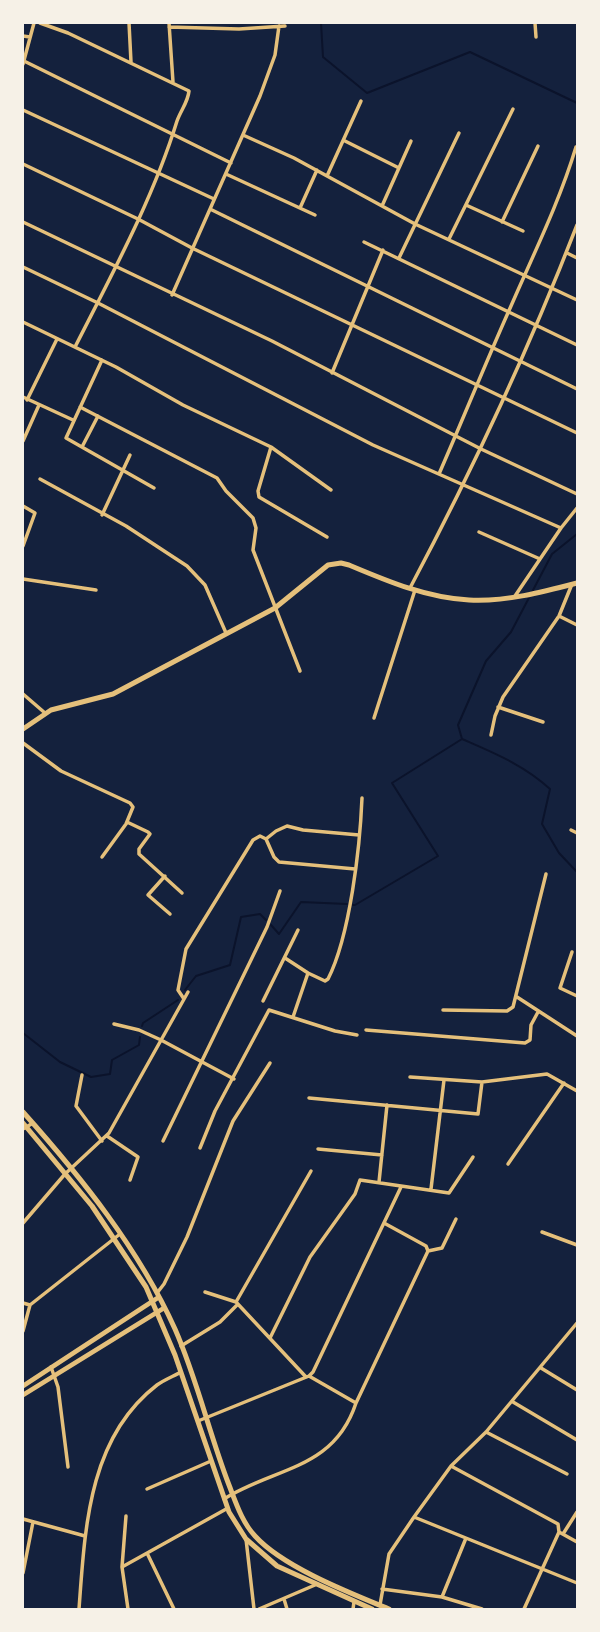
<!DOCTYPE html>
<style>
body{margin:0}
#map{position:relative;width:600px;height:1632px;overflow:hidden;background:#14213d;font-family:Merriweather,serif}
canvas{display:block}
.frame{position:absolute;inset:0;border:24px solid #f6f1e7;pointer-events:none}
</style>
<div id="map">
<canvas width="600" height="1632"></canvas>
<div class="frame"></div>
</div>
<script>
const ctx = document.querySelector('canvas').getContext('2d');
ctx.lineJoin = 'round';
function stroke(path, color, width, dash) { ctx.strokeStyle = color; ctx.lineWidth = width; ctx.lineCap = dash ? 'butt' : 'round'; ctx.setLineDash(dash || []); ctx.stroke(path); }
const stream = new Path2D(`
 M321 23 323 57 367 93 470 52 577 103
 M577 534 552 554 511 632 486 661 458 725 462 739C494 753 524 765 550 789L542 824 559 853 577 872
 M353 905H355L438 856 392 783 462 739
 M271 925 279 934 301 902 347 904
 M185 990 196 976 230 965 241 917 260 914 266 920
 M142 1026 143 1023 178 1000
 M23 1033 60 1062 91 1077 110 1074 112 1060 139 1045 140 1037`);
const minor = new Path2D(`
 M40 23 68 33 189 91C188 102 181 110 177 121 153 199 112 274 75 347
 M129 23 131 62
 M169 23 173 82
 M535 23 536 37
 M169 27 239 29 285 26
 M23 36 30 37
 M24 61 231 163
 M23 64 34 23
 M23 110 214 199
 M243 135 294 158 415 224 577 300
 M345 141 399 168
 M23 164 138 219 192 248 577 433
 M226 174 315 215
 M327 176 361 101
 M466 205 523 231
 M382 206 411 141
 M300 208 317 170
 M210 209 577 389
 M23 222 272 341 481 449 577 494
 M502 222 538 146
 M449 239 513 109
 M364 242 577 345
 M567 253 577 258
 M399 258 459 133
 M23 267 98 303 373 445 561 528
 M172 295 260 96 275 55 279 26
 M23 322 116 367 183 405 271 447 331 490
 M102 360 66 438 154 488
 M332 373 383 250
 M23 397 73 420
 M27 400 57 339
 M80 407 217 478 226 491 253 518 256 528 253 550 300 671
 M23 441 39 405
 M82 447 98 416
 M271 447 258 491 259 497 327 537
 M439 474C463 419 486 362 511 306 534 253 559 203 576 147
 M40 479 126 526 187 566 205 585 226 633
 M23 506 35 513 23 546
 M102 515 130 455
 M479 532 540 559
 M23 579 96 590
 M410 588C472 471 529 349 577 225
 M515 596 561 528 577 508
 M559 616 577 625
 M23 694 45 713
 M498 707 543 722
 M374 718 415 590
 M491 735 495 716 503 697 559 616 572 584
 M23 743 61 771 130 803 133 807 126 824 102 857
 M127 822 148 832 150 834 139 849V854L182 893
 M571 830 577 833
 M266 839 274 857 279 862 355 869
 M165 876 148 895 170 914
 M572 952 560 988 577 996
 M285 958 308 973
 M517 997 577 1036
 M184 999 178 990 186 949 253 840 260 836 266 839 276 831 287 826 303 830 359 835
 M263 1001 298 930
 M443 1010 507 1011 513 1007 546 874
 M293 1017 308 973 325 981 328 979C350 936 360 847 362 798
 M114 1024 139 1030 161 1040 234 1079
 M366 1030 525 1043 530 1040 531 1025 538 1012
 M82 1075 76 1106 102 1141
 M410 1077 482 1082 547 1074 577 1091
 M309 1098 478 1114 482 1082
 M23 1129 33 1123
 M107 1136 138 1157 130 1180
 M163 1141 267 927 280 891
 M200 1148 215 1111 269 1010 335 1031 357 1035
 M318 1149 382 1155
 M508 1164 564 1083
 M379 1182 387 1105
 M431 1189 444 1080
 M23 1223 65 1174 109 1133 188 992
 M542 1232 577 1245
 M428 1251 442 1248 456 1219
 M205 1292 236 1302 306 1377
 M157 1293 164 1284 187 1237 233 1121 270 1063
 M236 1302 311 1171
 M23 1303 30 1305
 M23 1331 30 1305 120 1234
 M270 1338 310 1257 355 1194 360 1180 449 1193 473 1157
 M181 1346 220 1322 238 1304
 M51 1367 58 1387 68 1467
 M541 1368 577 1390
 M309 1376 356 1403
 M513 1402 577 1440
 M198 1421 309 1376 313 1372 401 1187
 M486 1432 567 1474
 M451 1466 558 1524 559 1532 577 1542
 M147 1489 211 1461
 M224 1499C275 1467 334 1470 356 1403L428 1251 426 1246 384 1223
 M126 1516 122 1567 128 1609
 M414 1517 577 1583
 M23 1519 85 1536
 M563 1534 577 1512
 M246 1539 254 1609
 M147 1553 174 1609
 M122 1567 228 1508
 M23 1573 33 1522
 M382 1589 442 1597 482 1609
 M442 1597 466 1538
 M284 1599 287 1609
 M380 1605 389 1554 414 1517 451 1466 486 1432 577 1323
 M79 1609C85 1529 88 1438 157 1385 164 1380 174 1376 181 1372
 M259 1609 315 1585
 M353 1609 354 1602
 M524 1609 559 1532`);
const tertiary = new Path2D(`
 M23 1386 159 1297
 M23 1395 164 1308`);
const secondary = new Path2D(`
 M23 729 51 710 113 694 275 608 328 565 341 563 349 565C387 581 427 598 469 600 505 602 543 592 577 583`);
const primary = new Path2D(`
 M23 1112C81 1177 139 1249 175 1329 197 1379 209 1433 229 1485 236 1503 242 1522 255 1536 283 1567 350 1593 389 1609
 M23 1123 92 1206 146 1287 175 1355 229 1512 246 1539 277 1566 372 1609`);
stroke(stream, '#0b132b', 2);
stroke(minor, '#e5c07b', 3.5);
stroke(tertiary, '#e5c07b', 4.5);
stroke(secondary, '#e5c07b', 5);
stroke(primary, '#e5c07b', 5);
</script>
